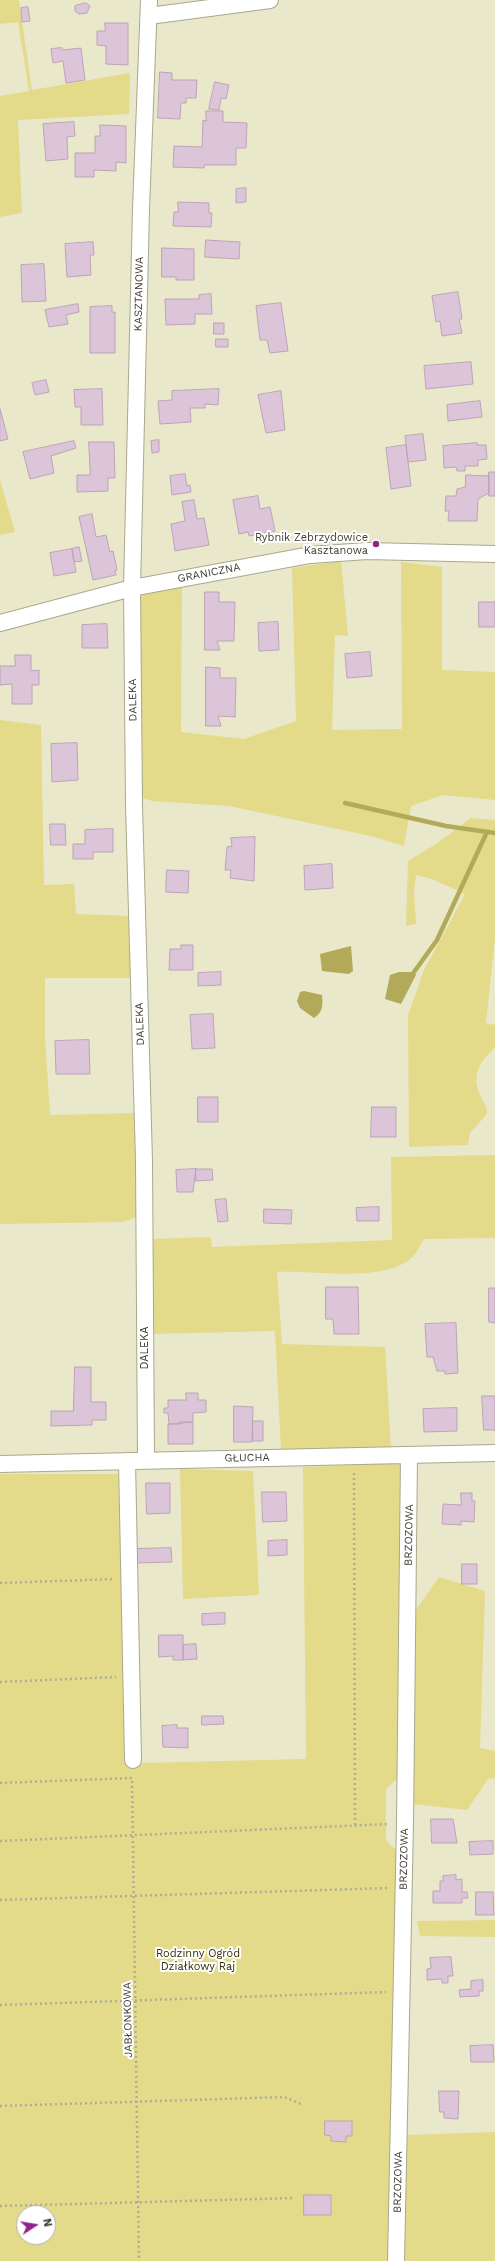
<!DOCTYPE html>
<meta charset="utf-8">
<style>
body{margin:0}
#map{position:relative;width:495px;height:2261px;overflow:hidden;background:#eae8ca;font-family:"Work Sans",sans-serif}
canvas{display:block}
.north{position:absolute;left:16px;top:2205px;width:40px;height:40px;box-sizing:border-box;background:#fff;border:1px solid #b2b1ad;border-radius:50%;rotate:78deg;font-size:11px;font-weight:700;line-height:16px;text-align:center;color:#3e3d32}
.north::after{content:'';display:block;margin:auto;width:14px;height:18px;background:#902589;clip-path:polygon(50% 0,100% 100%,50% 72%,0 100%)}
</style>
<div id="map">
<canvas width="495" height="2261"></canvas>
<div class="north">N</div>
</div>
<script>
const ctx = document.querySelector('canvas').getContext('2d');
ctx.lineJoin = 'round';
function fillPath(path, color) { ctx.fillStyle = color; ctx.fill(path, 'evenodd'); }
function stroke(path, color, width, dash) { ctx.strokeStyle = color; ctx.lineWidth = width; ctx.lineCap = dash ? 'butt' : 'round'; ctx.setLineDash(dash || []); ctx.stroke(path); }
function write(font, color, halo, rows, align = 'center') {
  ctx.font = font + ' "Work Sans",sans-serif'; ctx.lineWidth = 4; ctx.setLineDash([]); ctx.textBaseline = 'middle'; ctx.strokeStyle = halo; ctx.fillStyle = color; for (const [text, x, y, turn = 0] of rows) {
    ctx.save(); ctx.translate(x, y); ctx.rotate((+turn || 0) * Math.PI / 180); ctx.textAlign = isNaN(turn) ? turn : align; if (halo) ctx.strokeText(text, 0, 0); ctx.fillText(text, 0, 0); ctx.restore();
  }
}
const green = new Path2D(`
 M0 0H19L32 90 130 73 129 114 18 120 22 213 0 217V96L29 91 18 22 0 24Z
 M0 480 15 532 0 535Z
 M341 561 348 636 335 635 332 730 402 729 401 562 442 567V670L495 672V800L443 795 411 806 404 846 371 836 229 806 152 801 139 797 140 593 182 587 181 732 244 739 296 721 292 568Z
 M0 720 41 725 44 885 74 884 76 914 131 916 133 978H45V1037L50 1115 138 1113 137 1217 123 1222 0 1224Z
 M471 818 495 820V938L486 1023 495 1025V1047C480 1062 470 1075 481 1097 484 1103 487 1106 487 1114L470 1133 468 1145 409 1147 408 1015 424 970 465 894 432 879 416 875 414 892 416 924 406 926 408 861 436 844Z
 M495 1155V1238L424 1239C420 1245 416 1255 410 1259 381 1283 313 1270 277 1272L282 1344 385 1347 391 1448 281 1451 275 1331 153 1334V1239L211 1237 212 1247 392 1240 391 1157Z
 M405 1463 402 1774 386 1789V1840L397 1851 392 2261H0V1474H118L124 1661 140 1763 306 1759 303 1467ZM24 2213H48V2237H24Z
 M180 1469 253 1471 259 1595 183 1599Z
 M439 1577 485 1591 480 1748 495 1751V1778L488 1779 467 1810 413 1804 416 1610Z
 M495 1920V1937L420 1936 417 1921Z
 M495 2132V2261H402L406 2135Z`);
const water = new Path2D(`
 M351 946 353 971 349 974 322 971 320 954Z
 M399 972H414L416 975 401 1004 385 999 390 975Z
 M304 991 322 995C323 1005 323 1012 314 1018L300 1008 297 1001 300 992Z`);
const stream = new Path2D(`
 M345 803 446 826 495 833
 M414 972 437 940 487 832`);
const building = new Path2D(`
 M86 3 90 6 87 13 79 14 75 11V6Z
 M28 7 30 21 22 22 21 8Z
 M105 23H128V65L106 64V46L97 45V31H105Z
 M62 48 63 50 81 48 85 80 66 83 63 61 53 63 51 49Z
 M160 72 172 73V80H197L196 98H186V103H181L180 119 158 118Z
 M215 82 229 85 226 99 221 98 219 110 209 109Z
 M206 111H223V122L247 123 246 148H236V165H204V168L173 167 174 146 202 147 203 120 206 121Z
 M74 122 75 136 67 137 68 159 46 161 43 124Z
 M100 125 126 126V163L116 162V171L94 170V177H75V153H95V136H100Z
 M246 188V202L236 203V189Z
 M178 202 209 203V213H212L211 227 173 226 174 212H178Z
 M206 240 240 242 239 259 205 257Z
 M93 242 94 255H90L91 275 67 277 65 244Z
 M162 248 194 249V280H176V277H162Z
 M44 264 46 301 22 302 21 265Z
 M458 292 462 319H459L462 333 442 336 440 321 436 322 432 296Z
 M211 294 212 314H195V324L166 325 165 299H199V295Z
 M281 303 288 351 270 353 267 340H260L256 306Z
 M78 304 79 312 66 315 68 324 49 327 45 310Z
 M112 306V312H115V353H90V307Z
 M214 323H224V334H214Z
 M216 339H228V347H216Z
 M471 362 473 384 426 389 424 366Z
 M46 380 49 392 35 395 32 383Z
 M102 389 103 425H81V407H75L74 390Z
 M219 389 218 405 205 404V408H190L191 422 160 424 158 401 172 400V391Z
 M281 391 285 430 266 433 258 395Z
 M480 401 482 417 448 421 447 405Z
 M0 409 8 439 0 441Z
 M423 434 426 460 408 462 405 436Z
 M159 440V452L152 453 151 441Z
 M74 441 76 448 51 456 54 473 30 479 23 452Z
 M89 442H114L115 478H108V491L77 492V475H90Z
 M477 443V445H486L487 459 478 460V466H465V471H457L456 467 444 468 443 446Z
 M406 445 411 486 391 489 386 448Z
 M489 472H495V496H489Z
 M185 474 187 486 190 485 191 492 172 495 170 476Z
 M466 475 489 476V493L478 499 477 521H448L449 511H445L446 496H456L457 489 465 487Z
 M258 496 260 509 270 507 275 531 249 536 248 532 239 534 233 500Z
 M194 500 197 519 204 518 209 545 175 551 171 524 185 521 182 502Z
 M92 514 96 537 106 535 110 552 113 551 117 570H115L116 575 93 580 79 517Z
 M79 547 82 561 74 562 72 549Z
 M72 549 76 572 54 576 50 553Z
 M205 592H219V602H235L234 641H217L220 650H205Z
 M479 602H495V627H479Z
 M278 622 279 650 259 651 258 623Z
 M107 624 108 648H82V625Z
 M370 652 372 676 347 678 345 654Z
 M15 655H31V671L39 670V685H32V704H12V684L0 685V666H15Z
 M206 667 220 668V678H236L235 717 218 716 221 726H206Z
 M77 743 78 780 52 782 51 744Z
 M50 824H65L66 845H51Z
 M113 829V852H93V859H73V844H85V830Z
 M255 837 254 881 230 878 231 870H225L227 847 232 846 231 838Z
 M332 864 333 888 305 890 304 866Z
 M167 870 189 871 188 893 166 892Z
 M181 945H193V970H169L170 949H181Z
 M221 972V985L198 986V973Z
 M213 1014 215 1048 192 1049 190 1015Z
 M89 1040 90 1074H56L55 1041Z
 M198 1097H218V1122H198Z
 M372 1107H396V1137H371Z
 M196 1169 193 1192H177L176 1170Z
 M196 1169H212L213 1180 196 1181Z
 M226 1199 228 1221 218 1222 215 1200Z
 M379 1207V1221H357L356 1208Z
 M264 1209 292 1210 291 1224 264 1223Z
 M326 1287H358L359 1334H334L333 1319H326Z
 M489 1288H495V1323L489 1322Z
 M456 1323 458 1373 445 1374V1371H437L433 1357H427L425 1324Z
 M75 1367H91V1402H106V1420H92V1425L51 1426V1411H73Z
 M186 1393H198V1400H206V1412L193 1413V1422L169 1424 168 1413H164V1408H168V1400H186Z
 M482 1396H495V1430H484Z
 M234 1406 253 1407 252 1442H234Z
 M457 1408V1431L424 1432 423 1409Z
 M253 1421H263V1441H253Z
 M180 1422H193V1444H168V1424H180Z
 M146 1483H170V1513L147 1514Z
 M262 1492H286L287 1521 263 1522Z
 M461 1493H472V1501H475L474 1522 461 1521V1525L442 1524 443 1504 461 1505Z
 M287 1540V1555L268 1556V1541Z
 M171 1548 172 1562 137 1563V1549Z
 M462 1564H477V1584H462Z
 M225 1613V1624L202 1625V1614Z
 M159 1635H183V1660H173V1656L159 1657Z
 M196 1644 197 1659 183 1660V1645Z
 M202 1716H223L224 1724 202 1725Z
 M177 1725V1728H188V1748L163 1747 162 1726Z
 M431 1819H453L457 1843H432Z
 M493 1841V1854L470 1855 469 1842Z
 M456 1875V1880L462 1879V1892H467L468 1898H462V1903H433V1891H440V1881H443V1876Z
 M476 1892H493L494 1915H476Z
 M451 1957 453 1976H448V1983H442V1979L427 1980V1969L431 1968 430 1958Z
 M483 1980V1991H479V1996L460 1997 459 1990 471 1989V1981Z
 M493 2045 494 2062H471L470 2046Z
 M439 2091H459L458 2119 444 2118V2112H440Z
 M325 2121H352V2136H346V2142L331 2141V2136L325 2135Z
 M304 2195H331V2215H304Z`);
const path = new Path2D(`
 M354 1473 355 1826
 M0 1583 115 1579
 M0 1682 116 1677
 M0 1783 132 1778 139 2261
 M0 1841 389 1824
 M0 1900 388 1888
 M0 2005 386 1992
 M0 2106 284 2097 301 2104
 M0 2206 295 2198`);
const street = new Path2D(`
 M149 16 270 0
 M0 623 132 588 310 555 367 551 495 554
 M146 1460 144 1161 134 805 132 588 141 209 149 0
 M127 1461 133 1760
 M0 1464 495 1453
 M396 2261 405 1823 409 1456`);
const markers = [
 [376,544,4,"#902589"]
];
const streetNames = [
 ["KASZTANOWA",139,294,-89],
 ["GRANICZNA",209,573,-11],
 ["DALEKA",133,700,-91],
 ["DALEKA",140,1024,-92],
 ["DALEKA",145,1348,-90],
 ["GŁUCHA",247,1458,-1],
 ["BRZOZOWA",409,1535,-89],
 ["BRZOZOWA",404,1859,-89],
 ["JABŁONKOWA",128,2020,-91],
 ["BRZOZOWA",398,2182,-89]
];
const poiNames = [
 ["Rybnik Zebrzydowice",368,538],
 ["Kasztanowa",368,551]
];
const parkNames = [
 ["Rodzinny Ogród",198,1954],
 ["Działkowy Raj",198,1967]
];
fillPath(green, '#e3db89');
fillPath(water, '#b2aa58');
stroke(stream, '#b2aa58', 4.5);
fillPath(building, '#dcc4d9');
stroke(building, '#bca4b8', 1);
stroke(street, '#aaa88c', 18);
stroke(path, '#aead95', 2.5, [2, 3]);
stroke(street, '#fff', 16);
for (const [x, y, r, color] of markers) { const dot = new Path2D(); dot.arc(x, y, r, 0, 2 * Math.PI); ctx.fillStyle = color; ctx.fill(dot); stroke(dot, '#fff', 1.5); }
write('11px', '#3e3d32', '#fff', streetNames);
write('11px', '#3e3d32', '#fff', poiNames, 'right');
write('11px', '#302c07', '#fff', parkNames);
</script>
